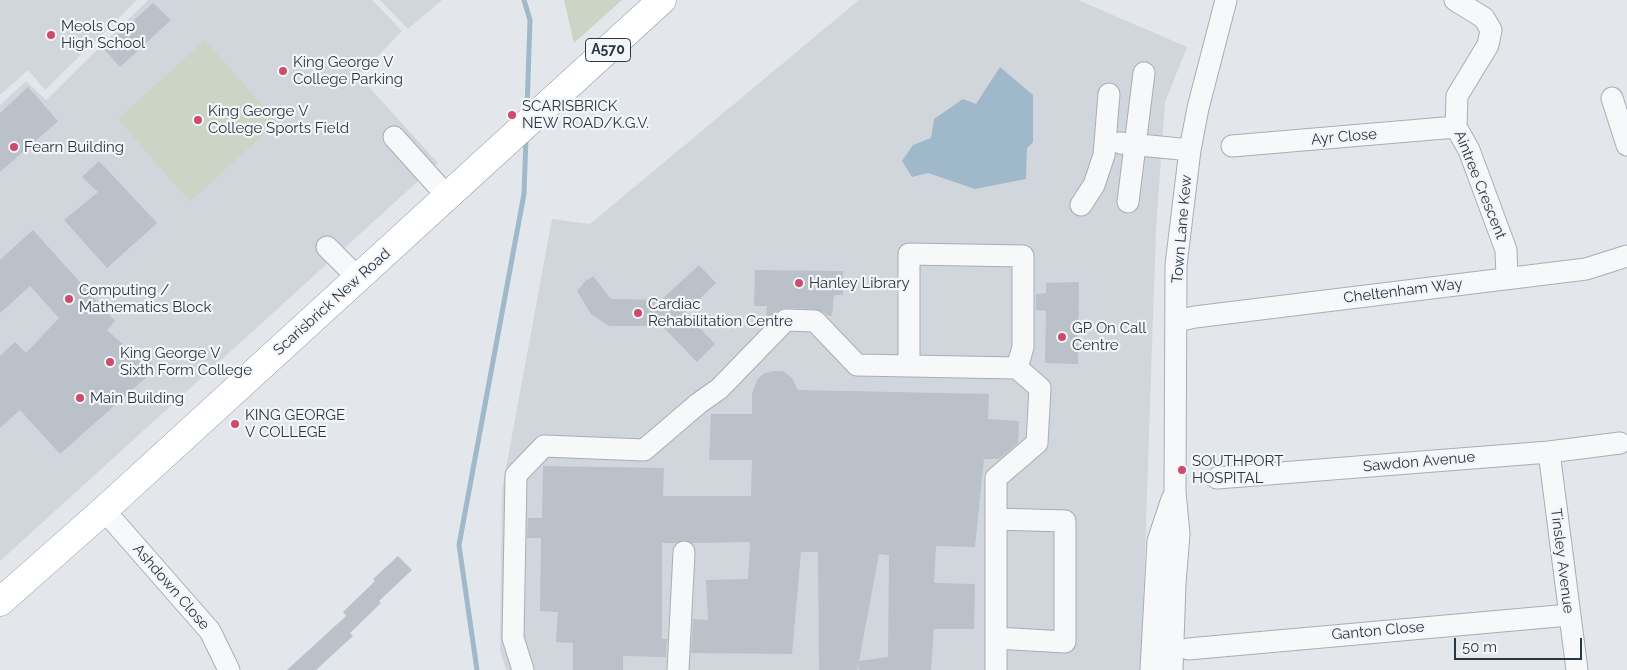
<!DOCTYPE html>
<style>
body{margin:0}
#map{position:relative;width:1627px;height:670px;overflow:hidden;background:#e3e7eb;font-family:Raleway,sans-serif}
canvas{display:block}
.scale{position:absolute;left:1454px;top:638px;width:128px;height:22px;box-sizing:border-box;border:2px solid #2b3643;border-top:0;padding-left:6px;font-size:15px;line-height:18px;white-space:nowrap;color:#2b3643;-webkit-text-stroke:4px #f3f6f8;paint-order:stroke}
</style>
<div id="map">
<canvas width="1627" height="670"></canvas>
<div class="scale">50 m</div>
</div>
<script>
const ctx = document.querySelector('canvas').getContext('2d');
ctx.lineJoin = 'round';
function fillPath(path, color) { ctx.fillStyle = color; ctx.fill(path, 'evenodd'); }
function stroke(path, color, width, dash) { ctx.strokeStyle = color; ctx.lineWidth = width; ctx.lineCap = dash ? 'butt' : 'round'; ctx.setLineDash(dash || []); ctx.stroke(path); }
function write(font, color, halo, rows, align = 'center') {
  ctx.font = font + ' Raleway,sans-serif'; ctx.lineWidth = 4.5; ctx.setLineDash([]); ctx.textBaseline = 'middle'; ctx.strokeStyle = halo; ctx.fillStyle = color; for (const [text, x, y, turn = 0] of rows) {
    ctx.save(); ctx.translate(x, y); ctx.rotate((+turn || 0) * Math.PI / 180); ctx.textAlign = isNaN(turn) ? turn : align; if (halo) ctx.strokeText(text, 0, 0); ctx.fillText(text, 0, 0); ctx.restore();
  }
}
const built = new Path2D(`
 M0 0H137L45 90 28 70 0 95Z
 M148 0H372L402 31 359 76 438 163 0 561V105L26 81 46 100Z
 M380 0H442L408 29Z
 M859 0H1078L1187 47 1165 102 1156 229 1141 670H506L500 650 502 490 552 219 590 224Z`);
const green = new Path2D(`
 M564 0H622L574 43Z
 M205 40 277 122 190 202 118 119Z`);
const water = new Path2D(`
 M1000 67 1033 95V142L1027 148 1026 179 975 189 928 173 912 177 902 161 913 145 931 138 934 119 963 99 976 104Z`);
const stream = new Path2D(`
 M524 0 530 20 527 109
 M477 670 459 545 524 194 526 138`);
const building = new Path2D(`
 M153 3 171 20 120 67 103 48Z
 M28 87 58 121 0 172V113Z
 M99 161 157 223 107 268 64 220 98 192 82 177Z
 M33 230 115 321 107 330 135 355 140 351 152 362 146 370 150 374 60 454 20 410 0 428V356L15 342 26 353 59 318 30 286 0 313V260Z
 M699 265 716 283 685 313 715 344 697 362 662 326H609L591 314 577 291 587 279 588 280 593 276 611 299 661 300Z
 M755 270 843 271V295H834L832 316H828L823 312 815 309 786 308 781 309 772 316H766L767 306H754Z
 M1079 282 1078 364 1045 363 1046 311 1036 310V294L1046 293V283Z
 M773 371H783L792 378 798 390 989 394 988 419 1019 421 1018 443 999 459H984L975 547 936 546 934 583 975 584 974 629H934L931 670H859L858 664 857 670H819L818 552H801L792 654 691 653 693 619 708 620 706 580 748 579 750 542 692 543 684 540 676 543H662V639H667L666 657 623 656V670H573V643L556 642 558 612 540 611 541 538H527L528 518H542L543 466 664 468 663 496H751L752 460H709L711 414H752V394L757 380 763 374ZM879 554 889 555 888 657 859 661Z
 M398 556 412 570 379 601 381 603 350 633 353 636 316 670H287L346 616 343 612 375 581 373 579Z`);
const minor = new Path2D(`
 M1455 0 1484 18 1491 30 1488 45 1457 96 1456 127 1469 150 1506 250 1507 278
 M1612 98 1627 145
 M394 137 447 196
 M1120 143 1190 150
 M1232 146 1456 127
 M1128 202 1144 73
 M1081 205 1094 185 1104 155 1109 94
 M327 247 358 278
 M1177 321 1195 317 1586 269 1627 256
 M909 366V254L1023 256V347L1017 368
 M1549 452 1577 670
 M1217 478 1549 452 1620 443
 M104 510 210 631 229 670
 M996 638 1065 642V521L996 519
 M1188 649 1569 615
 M523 670 513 638 516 475 544 446 644 450 699 403 719 389 786 320 815 321 857 365 1017 368 1040 388 1037 443 996 478V670
 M678 670 684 552
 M1151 670 1158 541 1172 499
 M1172 670 1175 584 1179 534 1175 492 1176 265 1190 150 1198 108 1226 0`);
const highway = new Path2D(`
 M0 602 104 510 662 0`);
const markers = [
 [51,35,5,"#cd4c6b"],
 [283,71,5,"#cd4c6b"],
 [512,115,5,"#cd4c6b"],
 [198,120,5,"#cd4c6b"],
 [14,147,5,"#cd4c6b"],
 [799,283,5,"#cd4c6b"],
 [69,299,5,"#cd4c6b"],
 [638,313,5,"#cd4c6b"],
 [1062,337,5,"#cd4c6b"],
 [110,362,5,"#cd4c6b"],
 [80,398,5,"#cd4c6b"],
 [235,424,5,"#cd4c6b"],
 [1182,470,5,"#cd4c6b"]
];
const shields = [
 [608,50,45]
];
const shieldNames = [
 ["A570",608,50]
];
const poiNames = [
 ["Meols Cop",61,26],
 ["High School",61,43],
 ["King George V",293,62],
 ["College Parking",293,79],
 ["SCARISBRICK",522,106],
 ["NEW ROAD/K.G.V.",522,123],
 ["King George V",208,111],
 ["College Sports Field",208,128],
 ["Fearn Building",24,147],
 ["Hanley Library",809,283],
 ["Computing /",79,290],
 ["Mathematics Block",79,307],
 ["Cardiac",648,304],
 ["Rehabilitation Centre",648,321],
 ["GP On Call",1072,328],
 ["Centre",1072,345],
 ["King George V",120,353],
 ["Sixth Form College",120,370],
 ["Main Building",90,398],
 ["KING GEORGE",245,415],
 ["V COLLEGE",245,432],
 ["SOUTHPORT",1192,461],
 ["HOSPITAL",1192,478]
];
const streetNames = [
 ["Ayr Close",1344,137,-5],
 ["Aintree Crescent",1480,185,68],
 ["Town Lane Kew",1182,229,-85],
 ["Cheltenham Way",1403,291,-7],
 ["Scarisbrick New Road",332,302,-42],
 ["Sawdon Avenue",1419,462,-5],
 ["Tinsley Avenue",1562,561,83],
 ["Ashdown Close",171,587,49],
 ["Ganton Close",1378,631,-5]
];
fillPath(built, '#d1d6dd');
fillPath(green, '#cad5c5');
fillPath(water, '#9fb8ca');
stroke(stream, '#9fb8ca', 5);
fillPath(building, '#bac1c8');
stroke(minor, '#a8aeb5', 23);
stroke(highway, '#8b96a2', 29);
stroke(minor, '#f6f8f9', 21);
stroke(highway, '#fff', 28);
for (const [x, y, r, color] of markers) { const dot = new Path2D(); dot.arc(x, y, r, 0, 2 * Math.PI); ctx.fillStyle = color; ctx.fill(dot); stroke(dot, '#f3f6f8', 2); }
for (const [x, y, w] of shields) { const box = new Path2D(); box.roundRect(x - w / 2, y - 11.5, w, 23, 4); ctx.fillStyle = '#f3f6f8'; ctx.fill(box); stroke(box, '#2b3643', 1); }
write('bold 14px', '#2b3643', null, shieldNames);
write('15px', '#2b3643', '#f3f6f8', poiNames, 'left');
write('15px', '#2b3643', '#f3f6f8', streetNames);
</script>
